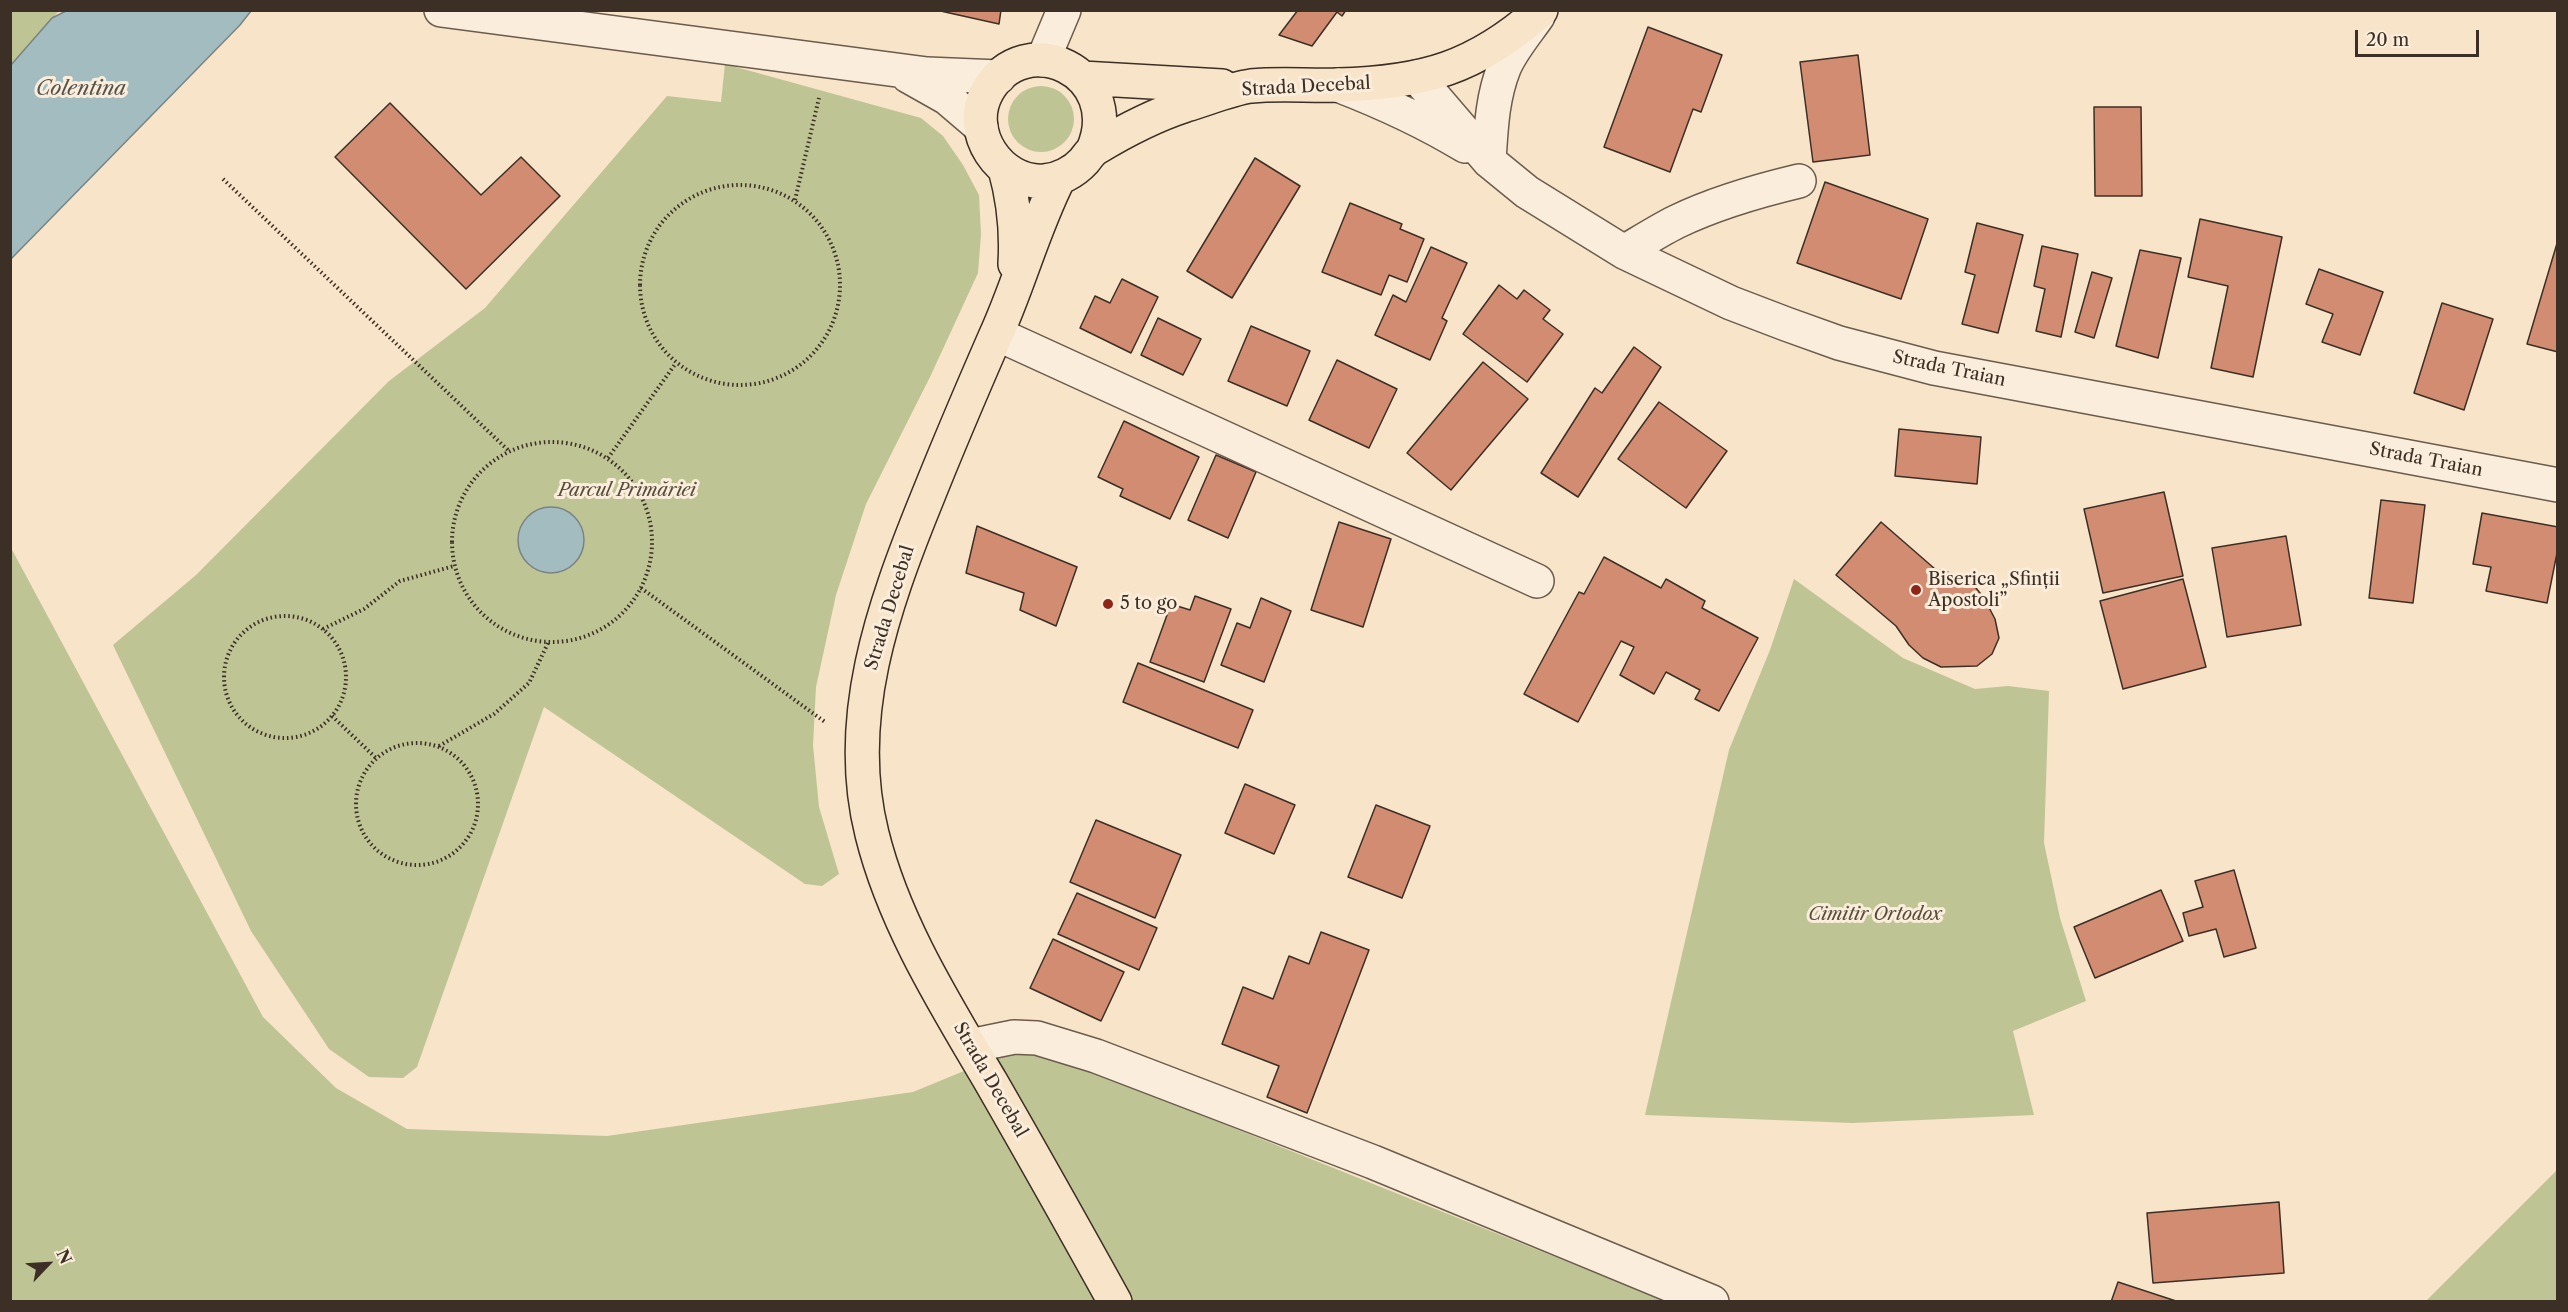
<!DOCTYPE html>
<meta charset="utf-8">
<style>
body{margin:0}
#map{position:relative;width:2568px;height:1312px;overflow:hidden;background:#f8e4c8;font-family:"Libre Caslon Text",serif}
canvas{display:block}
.frame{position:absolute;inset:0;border:12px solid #3c2f25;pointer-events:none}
.north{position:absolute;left:18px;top:1234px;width:60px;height:60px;-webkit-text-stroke:4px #faeddb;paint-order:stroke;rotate:65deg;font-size:16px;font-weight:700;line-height:24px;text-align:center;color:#3c2f25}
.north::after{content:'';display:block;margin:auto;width:21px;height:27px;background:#3c2f25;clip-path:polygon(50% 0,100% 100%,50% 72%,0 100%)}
.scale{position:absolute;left:2355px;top:30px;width:124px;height:27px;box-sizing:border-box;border:3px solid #3c2f25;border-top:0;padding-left:8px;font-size:18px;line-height:21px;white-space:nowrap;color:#3c2f25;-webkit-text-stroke:4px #faeddb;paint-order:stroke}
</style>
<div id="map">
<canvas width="2568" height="1312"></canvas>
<div class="frame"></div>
<div class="north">N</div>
<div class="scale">20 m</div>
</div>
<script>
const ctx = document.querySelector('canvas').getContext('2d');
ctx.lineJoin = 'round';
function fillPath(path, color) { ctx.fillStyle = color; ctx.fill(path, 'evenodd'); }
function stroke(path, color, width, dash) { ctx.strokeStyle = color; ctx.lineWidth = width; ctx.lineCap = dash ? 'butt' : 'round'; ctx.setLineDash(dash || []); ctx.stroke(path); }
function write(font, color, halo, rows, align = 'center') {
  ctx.font = font + ' "Libre Caslon Text",serif'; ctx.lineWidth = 6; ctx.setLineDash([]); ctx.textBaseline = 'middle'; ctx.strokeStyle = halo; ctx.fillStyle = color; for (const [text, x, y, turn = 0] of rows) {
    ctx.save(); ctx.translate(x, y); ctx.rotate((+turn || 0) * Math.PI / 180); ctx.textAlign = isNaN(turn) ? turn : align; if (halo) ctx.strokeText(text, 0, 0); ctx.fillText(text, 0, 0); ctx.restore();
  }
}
const green = new Path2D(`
 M11 11H59L11 65Z
 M725 64 921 118 943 136 963 165 979 195 981 234 978 273 930 377 866 504 836 595 816 687 813 745 819 807 839 874 822 886 805 884 544 707 417 1067 403 1078 369 1077 329 1049 251 931 113 645 196 575 389 381 485 308 667 96 721 102Z
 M1008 119a33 33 0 1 1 66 0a33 33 0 1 1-66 0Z
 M10 546 263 1017 336 1088 407 1129 607 1136 913 1092 1027 1045 1665 1301H11Z
 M1794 579 1903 658 1975 689 2008 686 2049 691 2044 843 2060 918 2086 1001 2013 1031 2034 1115 1853 1123 1645 1115 1729 750 1770 650Z
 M2557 1170V1301H2426Z`);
const water = new Path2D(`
 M68 10 251 11 240 25 11 259V65L52 18Z
 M518 540a33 33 0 1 1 66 0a33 33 0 1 1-66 0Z`);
const building = new Path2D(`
 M936 10H1001L999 24Z
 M1298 10H1346L1342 16 1337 12 1312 46 1279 35Z
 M1648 27 1722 55 1701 112 1693 109 1670 172 1604 147Z
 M1858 55 1870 155 1813 162 1800 62Z
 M390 103 481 195 521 157 560 196 466 289 335 157Z
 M2094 107H2141L2142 196H2095Z
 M1255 158 1300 186 1232 298 1187 271Z
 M1825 182 1928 219 1901 299 1797 263Z
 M1350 203 1402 224 1400 229 1424 239 1407 282 1389 275 1381 295 1322 272Z
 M2200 219 2282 237 2253 377 2211 368 2228 286 2188 277Z
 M1977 223 2023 235 1998 333 1962 324 1975 275 1965 272Z
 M2558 240V352L2527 344Z
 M2042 246 2078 254 2061 337 2036 331 2045 289 2034 286Z
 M1431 247 1467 263 1442 318 1447 321 1430 360 1375 335 1393 295 1406 302Z
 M2140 250 2181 258 2158 358 2116 346Z
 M2319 269 2383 292 2360 355 2322 342 2333 314 2306 304Z
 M2092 272 2112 278 2094 338 2075 332Z
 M1122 279 1158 297 1131 353 1080 328 1095 296 1110 303Z
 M1499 285 1517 299 1524 290 1550 310 1543 319 1563 334 1527 382 1463 334Z
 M2442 303 2493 319 2464 410 2414 393Z
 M1158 318 1201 339 1183 375 1141 355Z
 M1251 326 1310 351 1287 406 1228 381Z
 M1634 347 1661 367 1578 497 1541 473 1595 388 1602 393Z
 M1337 360 1397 389 1369 448 1309 420Z
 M1483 362 1528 399 1451 490 1407 453Z
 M1659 402 1727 451 1686 508 1618 459Z
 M1124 421 1199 457 1170 519 1120 496 1123 489 1098 477Z
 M1899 429 1981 437 1977 484 1895 476Z
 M1216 455 1256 472 1228 538 1188 520Z
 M2164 492 2183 576 2103 593 2084 509Z
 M2381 500 2425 505 2413 603 2369 598Z
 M2482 513 2558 527V548L2547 603 2486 591 2491 567 2473 564Z
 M1339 522 1391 539 1363 627 1311 610Z
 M1881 522 1935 569 1958 575 1972 583 1984 598 1995 619 1999 638 1992 654 1977 666 1941 667 1923 658 1909 645 1896 626 1836 575Z
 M977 526 1077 567 1056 626 1020 610 1024 593 966 573Z
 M2286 536 2301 625 2227 637 2212 548Z
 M1604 557 1661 588 1666 579 1705 601 1702 608 1758 638 1719 711 1695 699 1700 690 1666 672 1654 694 1620 675 1634 647 1621 641 1578 722 1524 694 1579 592 1584 594Z
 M2183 579 2206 667 2123 689 2100 601Z
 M1195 596 1231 609 1204 682 1150 662 1171 604 1190 610Z
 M1261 598 1291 611 1264 682 1221 665 1237 623 1250 628Z
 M1138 663 1253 710 1238 748 1123 702Z
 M1245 784 1295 805 1274 854 1225 833Z
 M1376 805 1430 826 1402 898 1348 877Z
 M1096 820 1181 855 1155 918 1070 882Z
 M2234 870 2256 948 2224 957 2216 929 2189 936 2183 913 2203 907 2195 881Z
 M2161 890 2183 941 2095 978 2074 927Z
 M1077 893 1157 928 1139 970 1058 934Z
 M1321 932 1369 950 1307 1113 1267 1097 1279 1066 1222 1044 1243 987 1273 999 1289 956 1309 964Z
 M1053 939 1124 972 1101 1021 1030 988Z
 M2279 1202 2284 1273 2153 1283 2147 1213Z
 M2118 1282 2179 1302H2111Z`);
const path = new Path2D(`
 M223 179 509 451
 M640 285a100 100 0 1 1 200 0a100 100 0 1 1-200 0Z
 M795 200 819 98
 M452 542a100 100 0 1 1 200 0a100 100 0 1 1-200 0Z
 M608 458 676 363
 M641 588 825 722
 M224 677a61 61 0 1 1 122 0a61 61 0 1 1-122 0Z
 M323 629 364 609 400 581 454 566
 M332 716 376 758
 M356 804a61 61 0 1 1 122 0a61 61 0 1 1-122 0Z
 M439 746 494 714 529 683 548 643`);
const minor = new Path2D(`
 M441 10 927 74 999 77
 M1043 60 1064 10
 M908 76 947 98 981 127
 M1417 77 1489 161 1527 192 1624 252 1731 303 1786 324 1839 343 1934 368 2558 485
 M1338 85C1382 102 1424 121 1465 146
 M1489 161C1491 130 1492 98 1504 68 1512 49 1527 32 1538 16
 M1624 252C1641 242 1658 231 1676 222 1715 203 1757 191 1799 181
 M997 334 1537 581
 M970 1046 1014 1037 1037 1038 1096 1056 1373 1162 1712 1302`);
const major = new Path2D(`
 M1082 78 1222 86
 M1093 150C1126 72 1024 25 987 92 965 132 1000 184 1044 181 1059 180 1074 172 1084 161 1088 156 1091 151 1096 148 1124 131 1155 115 1186 105 1207 99 1230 89 1251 86 1280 83 1309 86 1338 85 1423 83 1476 68 1541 10
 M1005 169C1014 201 1017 230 1015 264
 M1059 178C1033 229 1019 285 995 337 971 392 948 446 926 501 883 607 843 719 872 834 894 923 945 1004 991 1082 1033 1155 1074 1228 1115 1302`);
const markers = [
 [1916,590,6,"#8f2418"],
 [1108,604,6,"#8f2418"]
];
const streetNames = [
 ["Strada Decebal",1306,87,-3],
 ["Strada Traian",1949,369,12],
 ["Strada Traian",2426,460,11],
 ["Strada Decebal",890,608,-73],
 ["Strada Decebal",990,1080,60]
];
const parkNames = [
 ["Parcul Primăriei",627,491],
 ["Cimitir Ortodox",1875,915]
];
const poiNames = [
 ["Biserica „Sfinții",1928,580],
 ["Apostoli”",1928,601],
 ["5 to go",1120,604]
];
const waterNames = [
 ["Colentina",81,89]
];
fillPath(green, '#bfc495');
fillPath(water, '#a2bcc0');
stroke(water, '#798482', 1.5);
fillPath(building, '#d18c72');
stroke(building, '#3c2f25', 1.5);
stroke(minor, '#6b5c4e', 36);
stroke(major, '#3c2f25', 36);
stroke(path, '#3c2f25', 4, [1.5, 3]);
stroke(minor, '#faeddb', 33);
stroke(major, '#f8e4c8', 33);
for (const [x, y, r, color] of markers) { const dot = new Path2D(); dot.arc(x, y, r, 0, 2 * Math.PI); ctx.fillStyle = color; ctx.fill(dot); stroke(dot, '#faeddb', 2); }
write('18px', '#3c2f25', '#faeddb', streetNames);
write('italic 18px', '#564d3b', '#faeddb', parkNames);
write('18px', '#3c2f25', '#faeddb', poiNames, 'left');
write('italic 20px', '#56524c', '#faeddb', waterNames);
</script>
